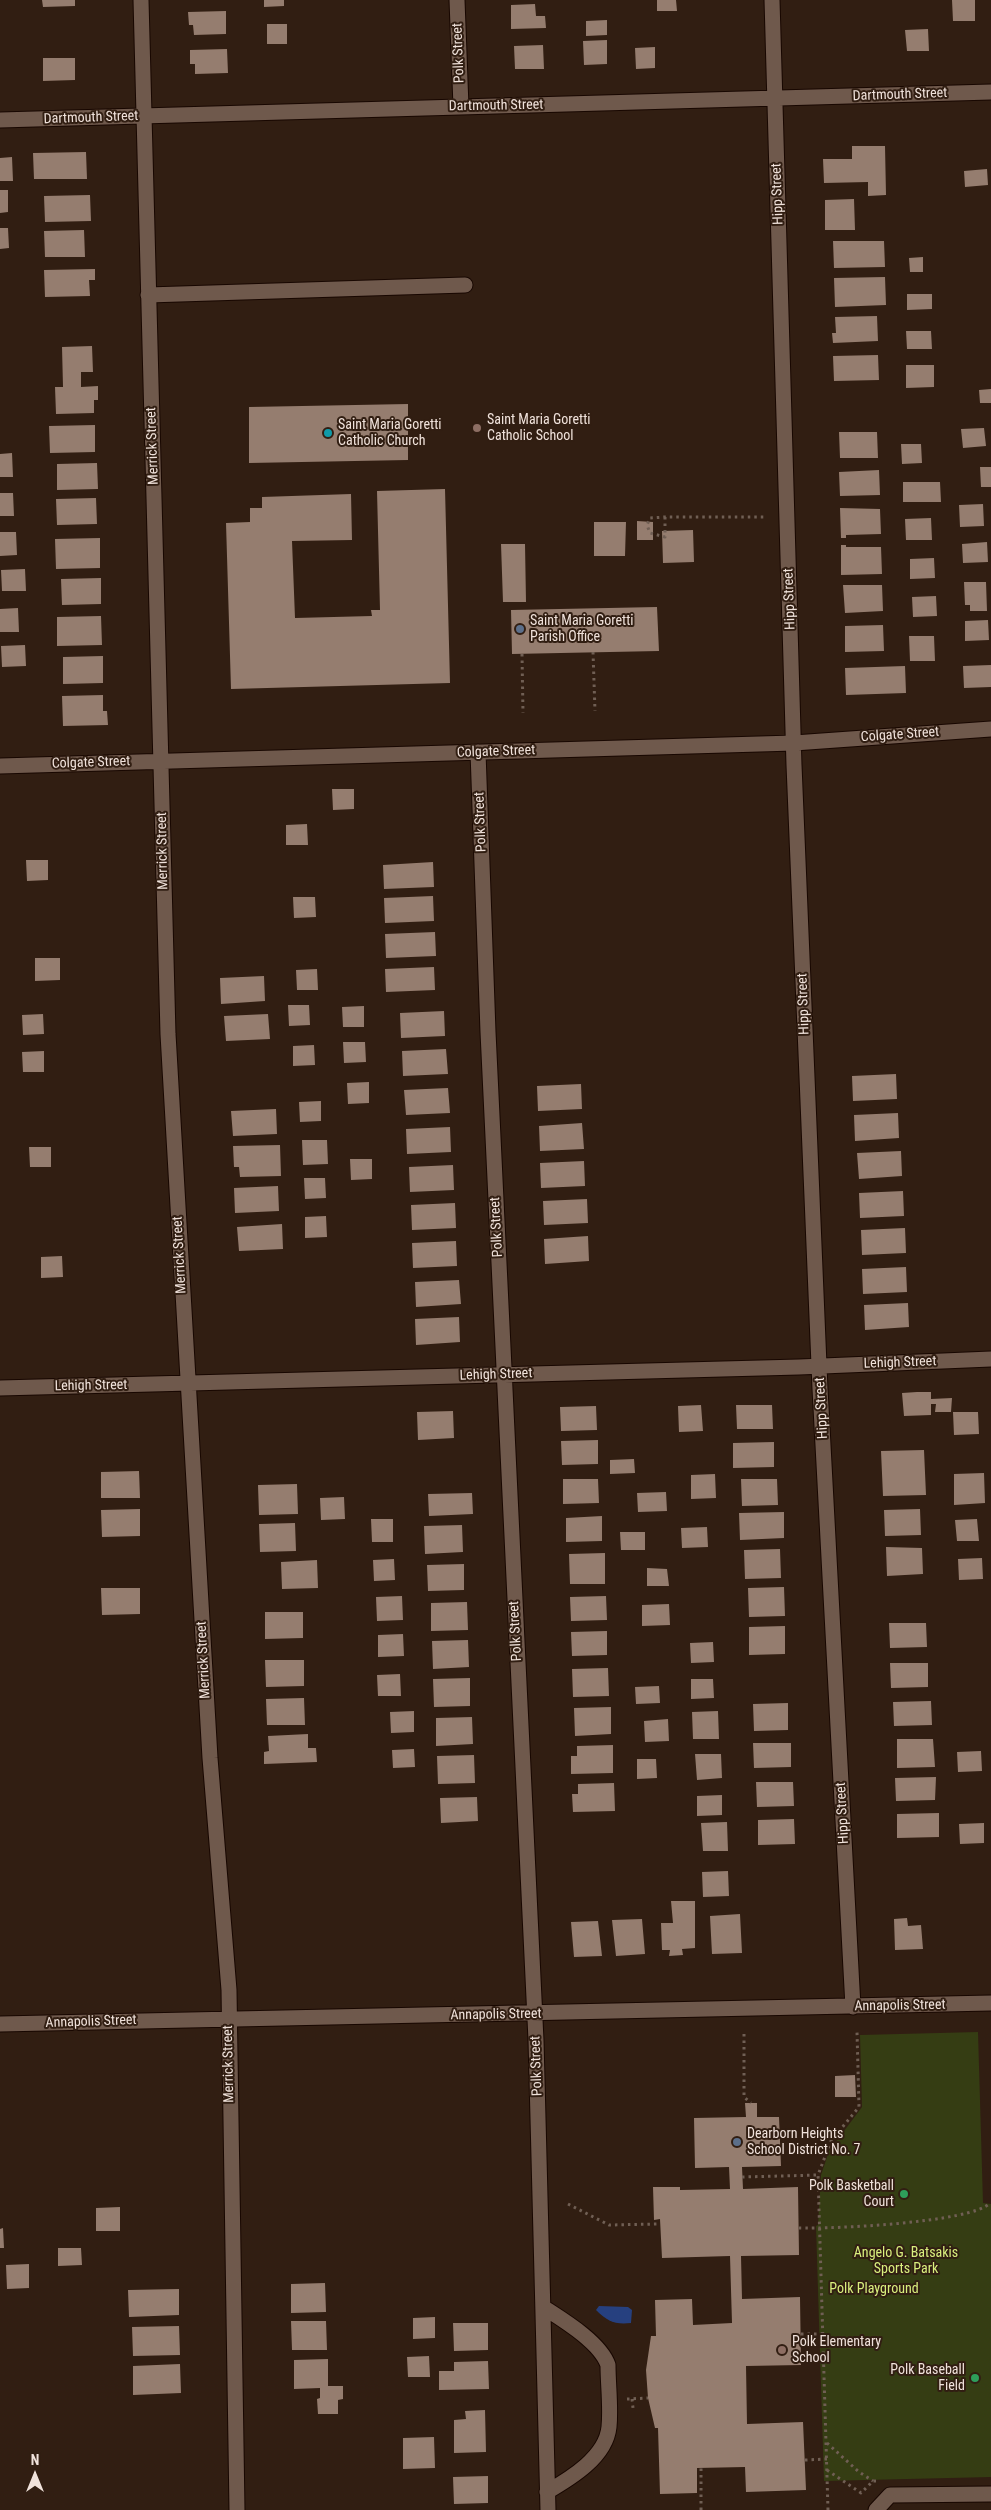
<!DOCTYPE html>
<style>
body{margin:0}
#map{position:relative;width:991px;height:2510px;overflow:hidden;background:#311e12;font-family:"Roboto Condensed",sans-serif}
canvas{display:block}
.north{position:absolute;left:10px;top:2450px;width:50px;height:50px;-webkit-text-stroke:4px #311e12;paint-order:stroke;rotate:0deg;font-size:14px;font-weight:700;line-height:20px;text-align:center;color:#f0e2db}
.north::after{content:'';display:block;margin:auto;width:18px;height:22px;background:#f0e2db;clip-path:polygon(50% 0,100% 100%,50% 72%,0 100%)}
</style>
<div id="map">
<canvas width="991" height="2510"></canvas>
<div class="north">N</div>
</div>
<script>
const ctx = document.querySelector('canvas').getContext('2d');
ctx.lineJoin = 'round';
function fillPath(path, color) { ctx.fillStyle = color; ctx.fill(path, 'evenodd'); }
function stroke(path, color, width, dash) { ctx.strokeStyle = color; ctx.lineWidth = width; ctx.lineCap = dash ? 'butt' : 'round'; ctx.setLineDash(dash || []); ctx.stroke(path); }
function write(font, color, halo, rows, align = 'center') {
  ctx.font = font + ' "Roboto Condensed",sans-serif'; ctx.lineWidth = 4; ctx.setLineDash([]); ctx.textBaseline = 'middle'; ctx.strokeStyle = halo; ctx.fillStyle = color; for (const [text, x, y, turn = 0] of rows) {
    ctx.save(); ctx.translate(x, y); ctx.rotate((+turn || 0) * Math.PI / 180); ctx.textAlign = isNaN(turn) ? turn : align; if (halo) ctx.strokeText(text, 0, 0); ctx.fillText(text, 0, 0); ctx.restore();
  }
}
const green = new Path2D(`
 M978 2032 983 2203 991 2204V2477L824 2481 816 2226 818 2225 821 2175 829 2151 862 2107 860 2035Z`);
const water = new Path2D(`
 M599 2306 628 2307 632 2310 631 2323C615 2325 607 2321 596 2310Z`);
const building = new Path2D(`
 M42 0H75V6L43 7Z
 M264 0H284V6L264 7Z
 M657 0H676L677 11H657Z
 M952 0H975V21H953Z
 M535 4 536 16H545L546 28 511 29V5Z
 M226 11V34L194 35 193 25H189L188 12Z
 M607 20V35L586 36V21Z
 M267 24H287V44H267Z
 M928 29 929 51H907L905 30Z
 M607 40V64L584 65 583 41Z
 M543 45 544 69H515L514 46Z
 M655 47V68L636 69 635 48Z
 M227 49 228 73 195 74V64H190V50Z
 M43 58H75V80L43 81Z
 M852 146H885L886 195 868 196V182L824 183 823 159H852Z
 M86 152 87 179H34L33 153Z
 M12 157 13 181H0V158Z
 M987 169 988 185 965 187 964 171Z
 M0 190H8V212L0 213Z
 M90 195 91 221 45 222 44 196Z
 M854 199 855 230H825V200Z
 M0 228H8L9 248 0 249Z
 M84 230 85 257H45L44 231Z
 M833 241H884L885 267 834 268Z
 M923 257V272H910L909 258Z
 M95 269V280H89L90 296 45 297 44 270Z
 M885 277 886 305 835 307 834 278Z
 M907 294H932V309L907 310Z
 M877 316 878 341 833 343 832 333H836L835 317Z
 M906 331H931L932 349H907Z
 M92 346 93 372H81V387L98 386V400H94V413L56 414 55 387H63L62 347Z
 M878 355 879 380 834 381 833 356Z
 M906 365H934V387L906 388Z
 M991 389V403H980L979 390Z
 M408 404V460L249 463V407Z
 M95 425V452L50 453 49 426Z
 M984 428 986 446 963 448 961 429Z
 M839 432H877L878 458H840Z
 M901 444H921L922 463 902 464Z
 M12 453 13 477H0V454Z
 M97 463 98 489 57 490V464Z
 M980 467H991V487H981Z
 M879 470 880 495 840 496 839 472Z
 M903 482H940L941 502H903Z
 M445 489 450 683 231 689 226 523 250 522V508H262V497L351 494 352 540 292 541 295 618 372 616 371 610H380L377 491Z
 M0 493H13L14 516H0Z
 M96 498 97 524 57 525 56 499Z
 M983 504 984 526 960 527 959 505Z
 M840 508 880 509 881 534 846 535V538H841Z
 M931 518 932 540H906L905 519Z
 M637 521 653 522V540H637Z
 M594 522H626L625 556H594Z
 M693 530 694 562 663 563 662 531Z
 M0 532H16L17 555 0 556Z
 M100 538V568L56 569 55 539Z
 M987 542 988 562 963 563 962 544Z
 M501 544H525L526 602H503Z
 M841 545H846V547H881L882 574 841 575Z
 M934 558 935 578 910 579V559Z
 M25 569 26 591H2L1 570Z
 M101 578V604L62 605 61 579Z
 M964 582H986L987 611H970V605H965Z
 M843 585H882L883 611 845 613Z
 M936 596 937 616 913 617 912 597Z
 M657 607 659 651 512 654 511 610Z
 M18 608 19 632H0V609Z
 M101 616 102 645 57 646V617Z
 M988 620 989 640 965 641V621Z
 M883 625 884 651 845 652V626Z
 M909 636H934L935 661H910Z
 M25 645 26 666 2 667 1 646Z
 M103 656V683L63 684V657Z
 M991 665V687L964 688 963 666Z
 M905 666 906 693 846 695 845 668Z
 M103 695V711H107L108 725 63 726 62 696Z
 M332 789H354V809L333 810Z
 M307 824 308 845H286V825Z
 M26 860H48V880L27 881Z
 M433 862 434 887 384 889 383 865Z
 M433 896 434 921 385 923 384 898Z
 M293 897H315L316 917 294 918Z
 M435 932 436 956 386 958 385 934Z
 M35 958H60V980L35 981Z
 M434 967 435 990 386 992 385 969Z
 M317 969 318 990H297L296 970Z
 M264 976 265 1001 221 1004 220 978Z
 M288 1005H309L310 1025 289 1026Z
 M364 1006V1027H343L342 1007Z
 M444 1011 445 1036 401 1038 400 1013Z
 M43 1014 44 1034 23 1035 22 1015Z
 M268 1014 270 1039 226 1041 224 1016Z
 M343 1042H365L366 1062 344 1063Z
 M314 1045 315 1065 293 1066V1046Z
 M446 1049 448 1074 403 1076 402 1051Z
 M44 1051V1072H23L22 1052Z
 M896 1074 897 1099 853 1101 852 1076Z
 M369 1082V1103L348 1104 347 1083Z
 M581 1084 582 1109 538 1111 537 1086Z
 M448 1088 450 1113 406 1115 404 1090Z
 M321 1101V1121L300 1122 299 1102Z
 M276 1109 277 1134 233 1136 231 1111Z
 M898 1113 899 1138 855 1141 854 1115Z
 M582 1123 584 1149 540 1151 539 1126Z
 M450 1127 451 1152 407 1154 406 1129Z
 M302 1140H327L328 1164 303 1165Z
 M280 1145 281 1176 240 1177 239 1167H234L233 1146Z
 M29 1147H51V1167H30Z
 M901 1151 902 1176 859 1179 857 1153Z
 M350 1159H372V1179L351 1180Z
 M584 1161 585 1186 541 1188 540 1163Z
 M453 1165 454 1190 410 1192 409 1167Z
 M304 1178H325L326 1198 305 1199Z
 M278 1186 279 1211 235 1213 234 1188Z
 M903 1191 904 1216 860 1218 859 1193Z
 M587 1199 588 1223 544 1225 543 1201Z
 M455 1203 456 1228 412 1230 411 1205Z
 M326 1216 327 1237 305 1238V1217Z
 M282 1224 283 1249 239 1251 237 1227Z
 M905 1228 906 1253 862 1255 861 1230Z
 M588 1236 589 1261 545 1264 544 1239Z
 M456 1241 457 1266 413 1268 412 1243Z
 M62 1256 63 1277 41 1278V1257Z
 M906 1267 907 1292 863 1294 862 1269Z
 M459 1280 461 1304 416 1307 415 1282Z
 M908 1303 909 1327 865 1330 864 1305Z
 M459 1317 460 1342 416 1345 415 1319Z
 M917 1392H931V1399L952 1398 951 1412H935L936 1404H931V1415L904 1416 902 1393Z
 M701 1405 703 1431 679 1432 678 1406Z
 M736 1405H772L773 1429H737Z
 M596 1406 597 1430 561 1431 560 1407Z
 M453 1411 454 1438 418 1440 417 1412Z
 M953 1412H978L979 1434 954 1435Z
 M598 1440V1464L562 1465 561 1441Z
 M774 1442V1467L733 1468V1443Z
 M924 1450 926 1495 883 1496 881 1451Z
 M634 1459 635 1473 610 1474V1460Z
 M139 1471 140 1498H101V1472Z
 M984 1473 985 1503 954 1505V1474Z
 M715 1474 716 1498 691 1499V1475Z
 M563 1479H598L599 1503 563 1504Z
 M741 1479H777L778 1505 742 1506Z
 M297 1484 298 1514 259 1515 258 1485Z
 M666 1492 667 1511 638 1512 637 1493Z
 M472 1493 473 1514 429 1516 428 1494Z
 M344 1497 345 1519 321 1520 320 1498Z
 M140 1509V1536L102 1537 101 1510Z
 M920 1509 921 1535 885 1536 884 1510Z
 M784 1512V1538L740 1540 739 1513Z
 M602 1516V1541L566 1542V1518Z
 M371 1519H393V1542H372Z
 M977 1519 979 1541H957L955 1520Z
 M295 1523 296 1551 260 1552 259 1524Z
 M462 1525 463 1552 425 1554 424 1526Z
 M707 1527 708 1547 682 1548 681 1528Z
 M620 1532H645V1550H621Z
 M886 1547 922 1548 923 1574 887 1576Z
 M780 1549 781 1578 745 1579 744 1550Z
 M605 1553V1584H570L569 1554Z
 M982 1558 983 1579 959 1580 958 1559Z
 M394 1559 395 1580 374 1581 373 1560Z
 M317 1560 318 1588 282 1589 281 1562Z
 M464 1564V1590L428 1591 427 1565Z
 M647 1568 667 1569 669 1586H647Z
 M784 1587 785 1616 749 1617 748 1588Z
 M101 1588H140V1614L102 1615Z
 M402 1596 403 1620 377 1621 376 1597Z
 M606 1596 607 1620 571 1621 570 1597Z
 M467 1602 468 1630 431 1631V1603Z
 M669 1604 670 1625 642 1626V1605Z
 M265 1612H303V1638L265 1639Z
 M889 1623H926L927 1647 890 1648Z
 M785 1626V1654L749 1655V1627Z
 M607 1631V1655L572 1656 571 1632Z
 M403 1634 404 1656 378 1657V1635Z
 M468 1640 469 1667 433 1669 432 1641Z
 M713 1642 714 1662 691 1663 690 1643Z
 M265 1660H304V1686L266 1687Z
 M890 1663H928V1687L891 1688Z
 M608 1668 609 1696 573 1697 572 1669Z
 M400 1674 401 1696H378L377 1675Z
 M470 1678V1706L434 1707 433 1679Z
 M691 1679H713L714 1698 691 1699Z
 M659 1686 660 1703 636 1704 635 1687Z
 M304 1698 305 1725H267L266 1699Z
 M931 1701 932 1725 894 1726 893 1702Z
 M788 1703V1730L754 1731 753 1704Z
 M611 1707V1734L575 1736 574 1708Z
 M414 1711V1732L391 1733 390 1712Z
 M718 1711 719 1739H693L692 1712Z
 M472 1717 473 1744 436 1746V1718Z
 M668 1719 669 1741 645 1742 644 1721Z
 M308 1734V1748H316L317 1762 264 1764V1752L269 1751 268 1736Z
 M897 1739H933L935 1767 897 1768Z
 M753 1743H791V1767L754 1768Z
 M613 1745V1773L571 1774V1756H577V1746Z
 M414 1749 415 1767 393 1768 392 1750Z
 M981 1751 982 1771 958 1772 957 1752Z
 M695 1754H721L722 1778 697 1780Z
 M474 1755 475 1783 438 1784 437 1756Z
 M637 1759H656L657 1778 637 1779Z
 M936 1777 935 1800 896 1801 895 1778Z
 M756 1782H793L794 1806 757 1807Z
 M614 1783 615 1811 573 1812 572 1794H578V1784Z
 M722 1795V1815L697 1816V1796Z
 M477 1797 478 1821 441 1823 440 1798Z
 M939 1813V1837L897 1838V1814Z
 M794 1819 795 1844 758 1845V1820Z
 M727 1822 728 1851H703L701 1823Z
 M984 1823V1843L960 1844 959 1824Z
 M728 1871 729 1896 703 1897 702 1872Z
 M671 1901H695V1948L682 1949 683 1955 669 1956 670 1950H662L661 1923H673Z
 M740 1914 742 1953 712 1954 710 1916Z
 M907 1918 908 1926 921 1925 923 1949 895 1950 894 1919Z
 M642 1919 645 1954 616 1956 612 1920Z
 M598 1921 602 1956 574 1957 571 1922Z
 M855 2075 856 2097H835V2076Z
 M745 2103H757V2117H779L781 2166 742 2167 743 2189 798 2187 799 2255 741 2256 742 2299 800 2297 801 2365 746 2366 747 2424 803 2422 806 2490 746 2492 745 2467 697 2468V2493L660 2494 658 2428H655L648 2398 646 2370 651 2336H656L655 2300 692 2299 693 2325 732 2323 730 2256 662 2258 660 2219 654 2220 653 2187H680V2190L730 2189 729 2167 695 2168 694 2118 746 2117Z
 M120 2207V2231H96V2208Z
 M3 2228 4 2248H0V2229Z
 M58 2248H81L82 2265 58 2266Z
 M29 2264V2288L7 2289 6 2265Z
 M325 2283 326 2312 291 2313V2284Z
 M179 2289V2315L129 2317 128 2290Z
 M435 2317V2338L413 2339V2318Z
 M291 2321H326L327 2350H292Z
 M453 2323H488V2350L454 2351Z
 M179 2326 180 2355 133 2356 132 2327Z
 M429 2356 430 2377H408L407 2357Z
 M328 2359V2386H343V2399L338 2400V2414H318L317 2399 320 2398V2388L294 2389V2360Z
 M488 2361 489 2389 439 2390V2371H454V2362Z
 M180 2364 181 2393 133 2395V2366Z
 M485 2410 486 2452 454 2453V2420L466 2419 465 2411Z
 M434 2437 435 2468 403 2469V2438Z
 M488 2476V2503L454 2504 453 2477Z`);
const path = new Path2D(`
 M665 517V537L650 533 647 525 650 518 665 517H765
 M593 652 595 711
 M522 654 523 713
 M744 2034V2097L751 2103
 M742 2177 818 2175
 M568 2204 609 2225 659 2224
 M799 2228C830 2229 971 2223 990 2203
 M801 2334H822
 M627 2399 648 2398
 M632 2399 633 2408
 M827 2443 859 2472 873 2481
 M805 2460 827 2459
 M827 2470 861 2493 873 2481H879
 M701 2510V2468
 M828 2510 818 2175 831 2141 859 2107 857 2032`);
const minor = new Path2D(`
 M141 0 168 1034 210 1758 229 1990 237 2510
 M457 0 461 107
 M772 0 794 765 820 1389 853 2007
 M0 120 991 92
 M148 295 465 285
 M478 752 488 1032 536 2040 548 2510
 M0 766 794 743 991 729
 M0 1388 799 1367 991 1359
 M0 2024 991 2003
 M543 2307C563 2320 600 2342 608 2365 608 2385 611 2407 609 2427 606 2457 571 2478 547 2492
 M876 2510 890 2495 991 2494`);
const markers = [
 [477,428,5,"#8d6e63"],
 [328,433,5,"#0f9aa8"],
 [520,629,5,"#5c6f8a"],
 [737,2142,5,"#5c6f8a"],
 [904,2194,5,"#2e9e5b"],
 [782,2350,5,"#8d6e63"],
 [975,2378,5,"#2e9e5b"]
];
const streetNames = [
 ["Polk Street",459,53,-92],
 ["Dartmouth Street",900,95,-2],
 ["Dartmouth Street",496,106,-1],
 ["Dartmouth Street",91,118,-2],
 ["Hipp Street",778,194,-92],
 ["Merrick Street",153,446,-92],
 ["Hipp Street",790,599,-92],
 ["Colgate Street",900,735,-4],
 ["Colgate Street",496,752,-2],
 ["Colgate Street",91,763,-2],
 ["Polk Street",481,822,-92],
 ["Merrick Street",163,851,-91],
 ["Hipp Street",804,1004,-92],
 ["Polk Street",497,1227,-93],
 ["Merrick Street",180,1255,-93],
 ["Lehigh Street",900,1363,-2],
 ["Lehigh Street",496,1375,-2],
 ["Lehigh Street",91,1386,-1],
 ["Hipp Street",822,1408,-93],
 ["Polk Street",516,1631,-93],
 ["Merrick Street",204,1660,-93],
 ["Hipp Street",843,1813,-93],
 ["Annapolis Street",900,2006,-1],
 ["Annapolis Street",496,2015,-1],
 ["Annapolis Street",91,2022,-2],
 ["Merrick Street",229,2064,-91],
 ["Polk Street",537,2066,-92]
];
const poiNames = [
 ["Saint Maria Goretti",487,420],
 ["Catholic School",487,436],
 ["Saint Maria Goretti",338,425],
 ["Catholic Church",338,441],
 ["Saint Maria Goretti",530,621],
 ["Parish Office",530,637],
 ["Dearborn Heights",747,2134],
 ["School District No. 7",747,2150],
 ["Polk Basketball",894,2186,"right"],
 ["Court",894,2202,"right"],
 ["Polk Elementary",792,2342],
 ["School",792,2358],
 ["Polk Baseball",965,2370,"right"],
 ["Field",965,2386,"right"]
];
const parkNames = [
 ["Angelo G. Batsakis",906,2253],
 ["Sports Park",906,2269],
 ["Polk Playground",874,2289]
];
fillPath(green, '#353d13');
fillPath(water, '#26407f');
fillPath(building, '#957d6f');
stroke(minor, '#180701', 17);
stroke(path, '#705f54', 3, [2.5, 4]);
stroke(minor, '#6f594c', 15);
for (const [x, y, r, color] of markers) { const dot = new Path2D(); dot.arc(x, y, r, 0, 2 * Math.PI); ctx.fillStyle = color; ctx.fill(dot); stroke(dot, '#311e12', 2); }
write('14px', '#f0e2db', '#311e12', streetNames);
write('14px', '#f0e2db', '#311e12', poiNames, 'left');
write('14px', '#d9ef7e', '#311e12', parkNames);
</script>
